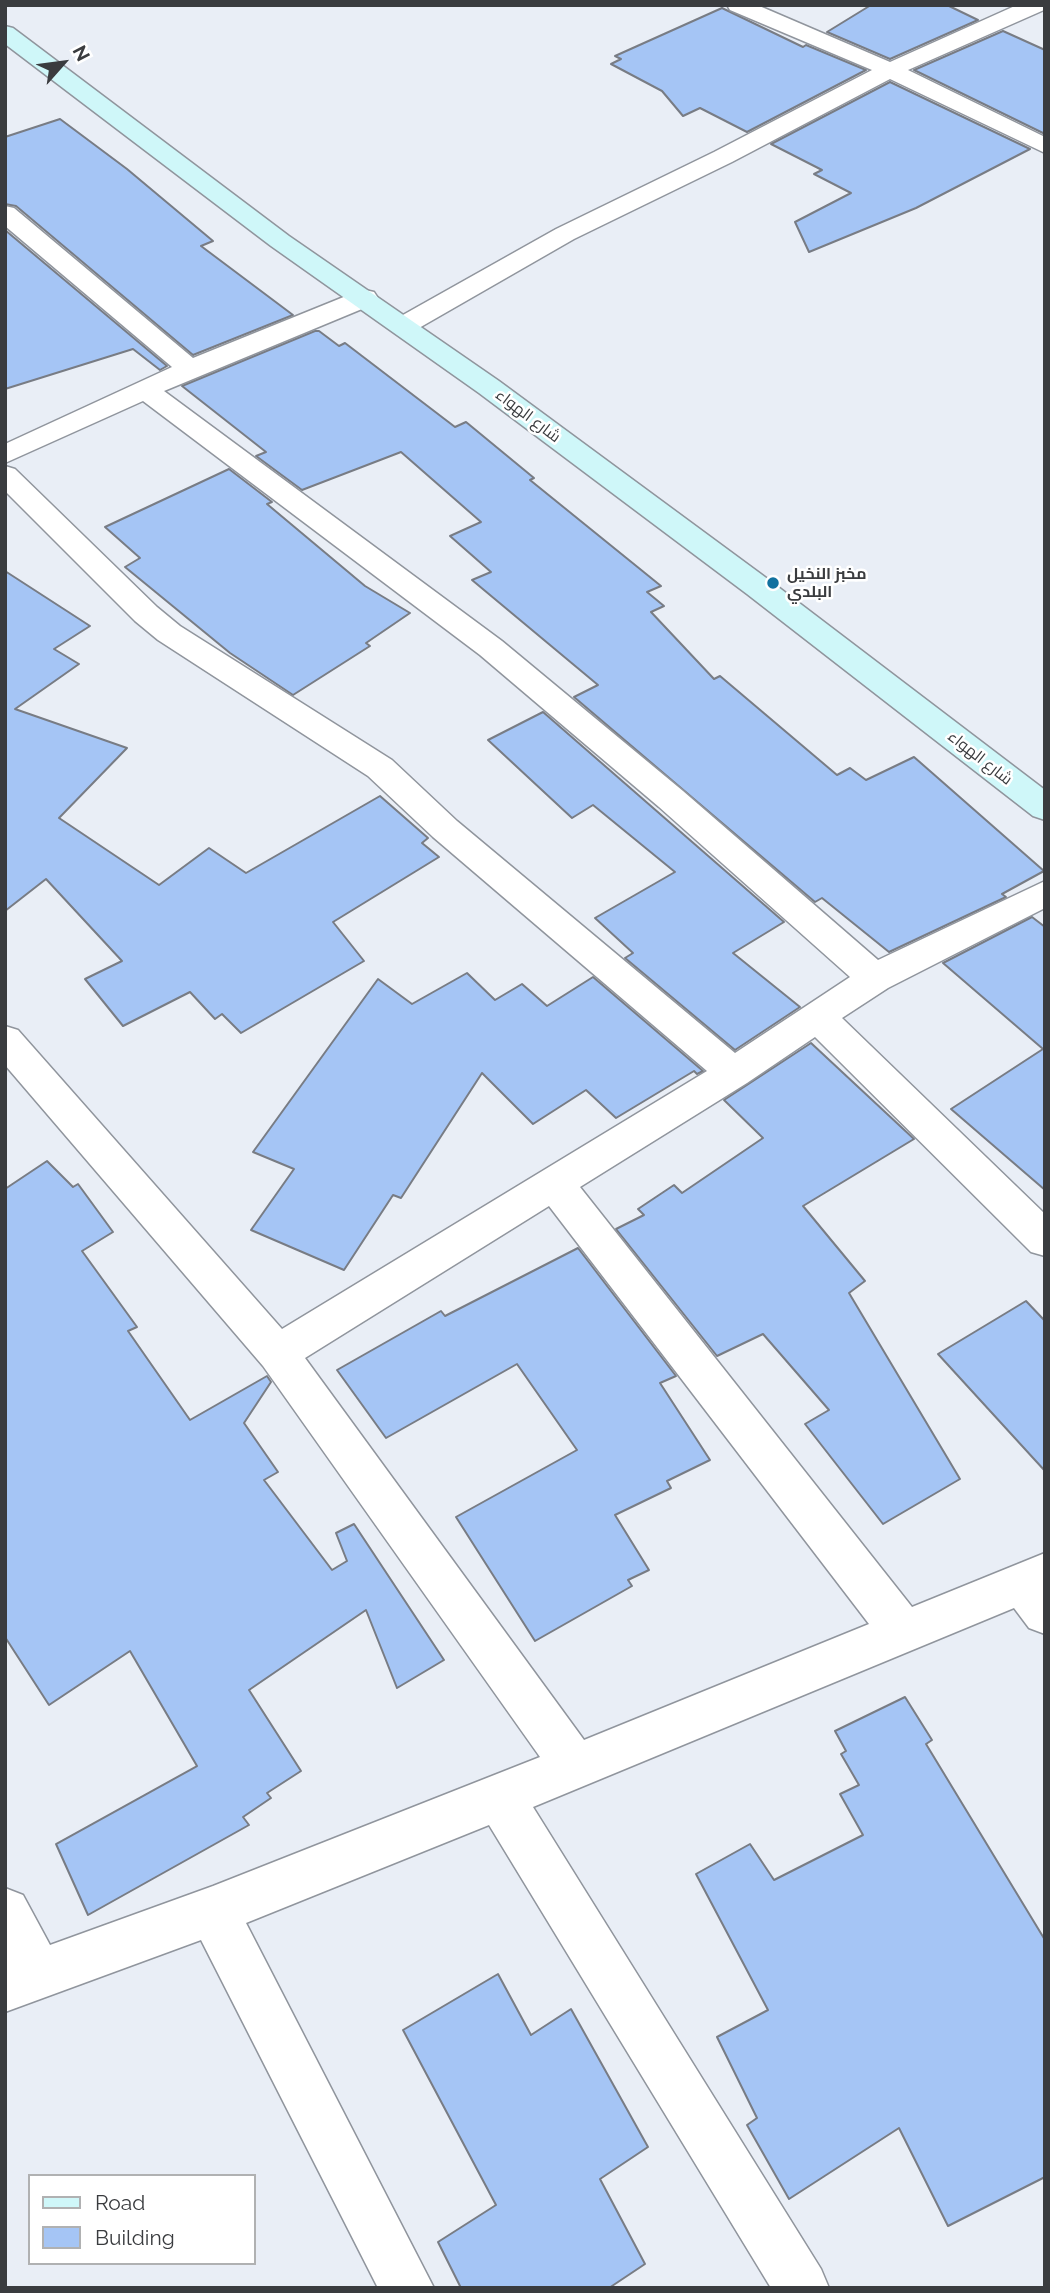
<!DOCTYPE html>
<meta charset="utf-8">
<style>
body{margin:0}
#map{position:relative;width:1050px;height:2293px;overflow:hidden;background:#e9eef6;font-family:Raleway,sans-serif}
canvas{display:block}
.frame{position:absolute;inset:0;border:7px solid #3a3c3f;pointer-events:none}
.legend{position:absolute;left:28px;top:2174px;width:228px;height:91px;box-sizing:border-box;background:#fff;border:2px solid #b0b1b2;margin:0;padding:9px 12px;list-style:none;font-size:21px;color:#3a3c3f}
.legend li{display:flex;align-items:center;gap:14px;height:35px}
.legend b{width:35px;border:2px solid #b0b1b2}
.north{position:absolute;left:28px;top:28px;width:70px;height:70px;-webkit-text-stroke:5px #fff;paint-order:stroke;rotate:62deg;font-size:19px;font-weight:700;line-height:28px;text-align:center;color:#3a3c3f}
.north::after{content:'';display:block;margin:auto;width:24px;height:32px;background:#3a3c3f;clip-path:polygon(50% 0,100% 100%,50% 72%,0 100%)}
</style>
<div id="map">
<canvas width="1050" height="2293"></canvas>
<div class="frame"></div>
<ul class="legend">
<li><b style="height:9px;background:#cff7f9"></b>Road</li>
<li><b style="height:19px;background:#a5c5f5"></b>Building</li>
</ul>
<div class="north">N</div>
</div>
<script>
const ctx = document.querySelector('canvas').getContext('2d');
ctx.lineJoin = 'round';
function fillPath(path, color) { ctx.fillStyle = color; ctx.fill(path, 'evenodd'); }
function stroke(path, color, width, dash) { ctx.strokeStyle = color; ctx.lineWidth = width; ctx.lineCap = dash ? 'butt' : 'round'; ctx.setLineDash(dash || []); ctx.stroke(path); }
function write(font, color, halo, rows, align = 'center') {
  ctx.font = font + ' Raleway,Cairo,sans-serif'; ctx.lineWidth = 5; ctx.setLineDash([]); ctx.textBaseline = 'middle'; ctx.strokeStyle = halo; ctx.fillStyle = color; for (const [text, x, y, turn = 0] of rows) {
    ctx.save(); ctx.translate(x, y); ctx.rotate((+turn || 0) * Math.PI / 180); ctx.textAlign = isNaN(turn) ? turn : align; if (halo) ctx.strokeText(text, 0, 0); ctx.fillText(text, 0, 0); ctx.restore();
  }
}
const building = new Path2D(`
 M871 5H947L978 20 890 59 827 32Z
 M722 8 803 47 806 45 866 70 747 132 700 108 683 116 662 91 611 64 621 59 615 56Z
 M1003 31 1045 50V134L914 70Z
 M890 82 1030 149 916 208 809 252 795 222 851 193 814 174 822 170 771 144Z
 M60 119 127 169 213 241 201 246 293 315 193 355 16 206 5 204V137Z
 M5 230 167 366 160 370 133 349 5 389Z
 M315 331H319L339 346 345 343 455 427 466 422 534 478 530 480 661 586 647 592 664 606 651 612 714 679 720 676 837 775 850 768 866 780 914 757 1044 871 1002 894 1006 897 889 952 822 898 815 902 574 697 598 685 472 580 491 572 450 536 481 522 401 452 302 490 256 456 266 452 182 386Z
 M229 469 272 502 267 504 365 586 410 613 366 643 370 646 293 695 230 653 125 567 140 558 105 527Z
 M5 571 90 626 54 649 79 664 15 709 127 748 59 818 159 885 209 848 246 873 380 796 428 838 422 843 439 857 333 922 364 961 241 1033 222 1014 215 1019 190 992 123 1026 85 979 122 961 46 879 5 911Z
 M543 712 784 922 733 953 800 1007 735 1050 625 958 633 953 595 918 675 872 593 805 572 818 488 740Z
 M1032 917 1045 927V1190L951 1109 1043 1049 943 963Z
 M467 973 495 1000 522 984 547 1006 593 977 703 1071 697 1074 694 1071 616 1118 586 1090 533 1124 482 1073 401 1198 393 1195 344 1270 251 1230 294 1169 253 1152 378 979 412 1004Z
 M811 1043 914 1139 803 1206 865 1281 849 1293 960 1479 883 1524 805 1424 829 1410 763 1334 717 1356 616 1229 644 1215 638 1209 674 1185 682 1193 763 1138 724 1100Z
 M47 1161 73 1187 78 1184 113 1232 82 1251 137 1327 128 1331 190 1420 267 1376 271 1382 244 1423 278 1472 264 1480 332 1570 347 1561 336 1533 354 1524 444 1660 397 1688 366 1610 249 1690 301 1771 267 1793 271 1798 243 1817 249 1825 88 1915 56 1844 197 1766 130 1651 49 1705 5 1637V1189Z
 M578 1248 676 1376 660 1383 710 1460 667 1481 671 1488 615 1515 649 1570 628 1580 632 1586 535 1641 456 1517 577 1450 517 1364 386 1438 337 1370 441 1311 445 1316Z
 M1026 1301 1045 1321V1471L938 1354Z
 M905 1697 932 1740 926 1744 1045 1940V2177L948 2226 899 2128 789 2199 747 2125 757 2118 717 2037 768 2010 696 1874 750 1844 774 1880 863 1835 840 1794 859 1785 841 1754 846 1751 835 1731Z
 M498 1974 531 2035 571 2009 648 2147 600 2179 645 2264 609 2288H461L438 2242 496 2205 403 2030Z`);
const street = new Path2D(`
 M727 5H757L890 62 1017 5H1045L1044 10 908 70 1045 137V153L890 79 732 162 574 239 412 332 403 334 394 332 390 326 394 320 556 229 714 152 872 70 730 10Z
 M5 206 14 208 193 358 356 292 365 290 374 292 378 298 374 304 164 391 502 641 683 791 878 960 1045 881V908L888 988 842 1018 1045 1214V1256L1031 1252 815 1037 747 1083 580 1187 912 1607 1045 1553V1634L1029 1628 1014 1608 533 1807 821 2269 829 2288H771L489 1825 246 1923 434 2288H378L201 1940 5 2012V1888L23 1895 50 1945 213 1886 540 1757 263 1366 5 1065V1026L18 1030 282 1329 707 1071 433 837 368 776 158 640 135 621 5 491V466L15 469 157 607 180 626 392 760 457 821 735 1053 850 977 659 807 480 655 143 401 5 463V444L172 367 5 226ZM549 1206 869 1624 584 1740 305 1358Z`);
const secondary = new Path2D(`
 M5 26 13 28 289 236 499 381 769 580 1045 790V820L1033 816 747 594 479 393 271 246 5 44Z`);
const markers = [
 [773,583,7,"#11719f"]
];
const farStreetnames = [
 ["شارع الهواء",528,416,37],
 ["شارع الهواء",980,758,38]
];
const farPoinames = [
 ["مخبز النخيل",787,574],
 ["البلدي",787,592]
];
fillPath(building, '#a5c5f5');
stroke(building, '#787c84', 2);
stroke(street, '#90959d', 3);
stroke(secondary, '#90959d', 3);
fillPath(street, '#fff');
fillPath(secondary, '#cff7f9');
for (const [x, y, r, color] of markers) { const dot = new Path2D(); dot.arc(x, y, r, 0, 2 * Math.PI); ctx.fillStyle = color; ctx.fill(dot); stroke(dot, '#fff', 2.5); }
write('16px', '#3a3c3f', '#fff', farStreetnames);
write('bold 16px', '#3a3c3f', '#fff', farPoinames, 'left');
</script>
